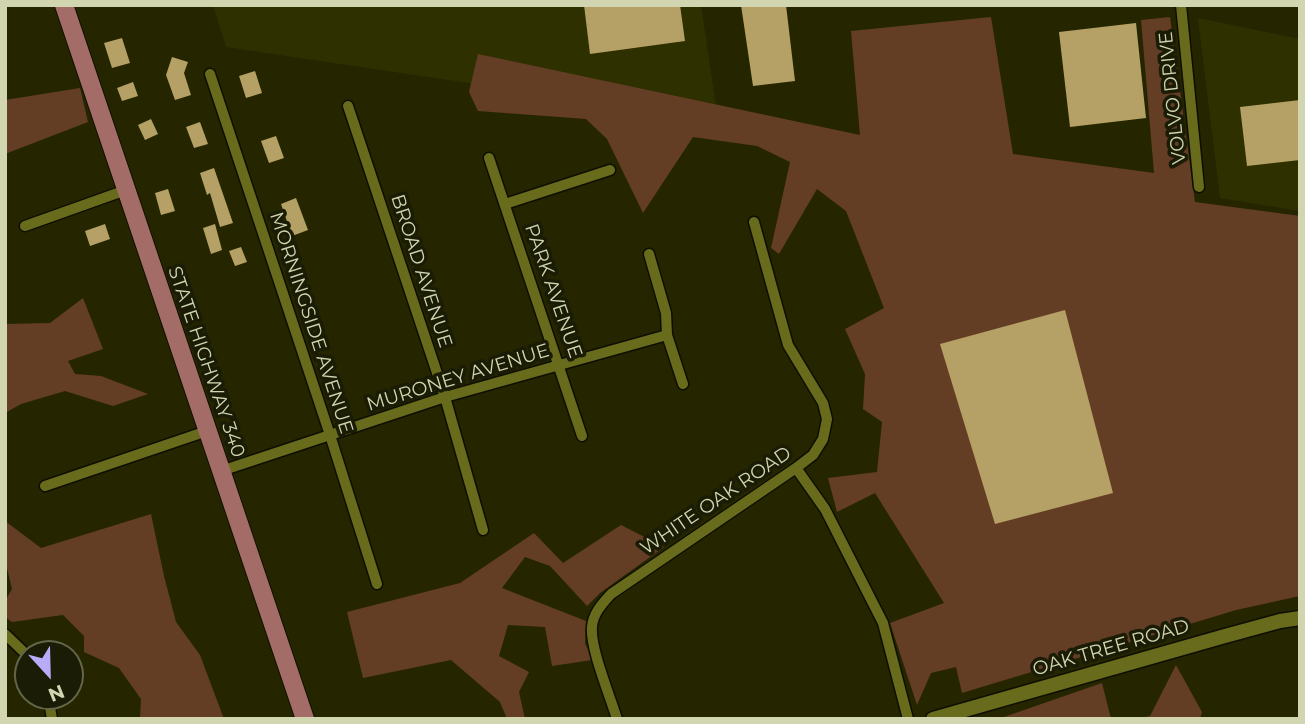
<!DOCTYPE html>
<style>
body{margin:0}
#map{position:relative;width:1305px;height:724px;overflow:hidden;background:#252600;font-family:Montserrat,sans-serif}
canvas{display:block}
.frame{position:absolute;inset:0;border:7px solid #d1d5b0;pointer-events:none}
.north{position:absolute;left:14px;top:640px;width:70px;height:70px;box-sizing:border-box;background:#1b1c05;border:2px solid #646649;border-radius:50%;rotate:158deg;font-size:19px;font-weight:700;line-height:28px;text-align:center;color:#d1d5b0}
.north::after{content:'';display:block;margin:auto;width:24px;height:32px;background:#b8abf7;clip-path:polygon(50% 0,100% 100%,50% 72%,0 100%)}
</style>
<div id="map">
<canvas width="1305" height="724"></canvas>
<div class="frame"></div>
<div class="north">N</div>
</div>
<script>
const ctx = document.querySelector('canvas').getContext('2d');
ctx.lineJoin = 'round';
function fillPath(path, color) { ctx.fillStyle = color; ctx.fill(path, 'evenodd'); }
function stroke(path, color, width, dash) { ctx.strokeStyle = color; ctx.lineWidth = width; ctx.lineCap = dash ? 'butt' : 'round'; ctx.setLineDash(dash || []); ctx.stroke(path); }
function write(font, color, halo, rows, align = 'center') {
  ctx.font = font + ' Montserrat,sans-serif'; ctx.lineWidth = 7; ctx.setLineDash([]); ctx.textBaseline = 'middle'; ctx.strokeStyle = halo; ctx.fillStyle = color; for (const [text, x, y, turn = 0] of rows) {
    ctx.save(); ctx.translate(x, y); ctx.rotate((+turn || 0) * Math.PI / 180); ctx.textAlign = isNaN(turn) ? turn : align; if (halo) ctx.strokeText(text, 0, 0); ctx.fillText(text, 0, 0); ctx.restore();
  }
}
const built = new Path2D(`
 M213 5H701L718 120 226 47Z
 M1198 18 1300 39V211L1220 198Z`);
const green = new Path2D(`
 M991 17 1013 154 1154 173 1141 20 1170 17 1195 202 1300 216V596L1236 610 962 693 956 667 931 673 917 705 890 623 944 603 875 493 837 512 828 478 877 472 882 422 863 409 865 374 845 329 884 308 846 211 817 189 779 254 771 248 790 162 757 146 693 137 643 213 607 139 586 119 478 111 469 92 478 54 860 135 851 31Z
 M80 88 88 122 5 154V100Z
 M83 298 103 349 68 361 75 374 101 376 148 394 113 406 65 391 21 404 5 413V324L50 323Z
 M151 514 164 576 176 622 200 655 224 719H140L141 699 119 668 84 652V636L63 615 12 622 5 617V601L12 589 5 560V521L41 548Z
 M621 525 664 547 600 593 587 606 550 566 525 557 502 588 586 621 585 643 592 660 552 666 545 627 508 625 499 656 529 672 519 692 525 719H507L500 702 451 660 363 678 347 612 460 583 534 533 563 563Z
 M1176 665 1202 712 1200 719H1135L1150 716Z
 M1102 683 1111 719H1001V718Z`);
const building = new Path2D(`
 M584 5H680L685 41 590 54Z
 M741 5H786L795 81 753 86Z
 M1136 23 1146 118 1070 127 1059 32Z
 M122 38 130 63 112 68 104 43Z
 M172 57 188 62 184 73 191 95 175 100 166 75Z
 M255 71 262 93 246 98 239 76Z
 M133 82 138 96 122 101 117 88Z
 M1300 100V160L1247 166 1240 107Z
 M151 119 158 134 145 140 138 125Z
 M200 122 208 144 194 148 186 127Z
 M276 136 284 158 269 163 261 141Z
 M214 168 233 223 220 227 210 193 207 195 200 173Z
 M168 189 175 211 161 215 155 193Z
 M296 198 308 230 292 236 281 204Z
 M105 224 110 239 90 246 85 231Z
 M215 224 222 250 211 254 203 228Z
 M241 247 247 262 235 266 229 251Z
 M1065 310 1113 493 995 524 940 344Z`);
const minor = new Path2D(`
 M1181 5 1199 187
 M210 74 330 435 377 584
 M348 106 445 397 483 530
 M489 158 582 436
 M505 204 610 170
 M25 226 126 190
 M649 254 666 313 667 335 683 384
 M796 468 825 509 883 623 908 719
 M221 471 445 397 667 335
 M45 486 207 431
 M5 634 28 656
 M48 696 52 719
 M617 719C610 696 590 648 592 627 593 613 603 603 611 594L796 468 813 455 823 439 827 419 823 403 788 345 754 222`);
const tertiary = new Path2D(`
 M933 719 1225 636 1280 621 1300 618`);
const primary = new Path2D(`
 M64 5 305 719`);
const streetNames = [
 ["VOLVO DRIVE",1173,98,-96],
 ["BROAD AVENUE",421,271,72],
 ["PARK AVENUE",553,291,71],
 ["MORNINGSIDE AVENUE",311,323,72],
 ["STATE HIGHWAY 340",206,362,71],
 ["MURONEY AVENUE",458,378,-17],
 ["WHITE OAK ROAD",716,501,-34],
 ["OAK TREE ROAD",1111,648,-16]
];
fillPath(built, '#2e3000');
fillPath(green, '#643d25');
fillPath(building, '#b5a165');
stroke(minor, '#0e0f00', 13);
stroke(tertiary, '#0e0f00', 17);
stroke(primary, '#0e0f00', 20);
stroke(minor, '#686b1b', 10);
stroke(tertiary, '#686b1b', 14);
stroke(primary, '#a36c66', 18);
write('19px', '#d1d5b0', '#1b1c05', streetNames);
</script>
